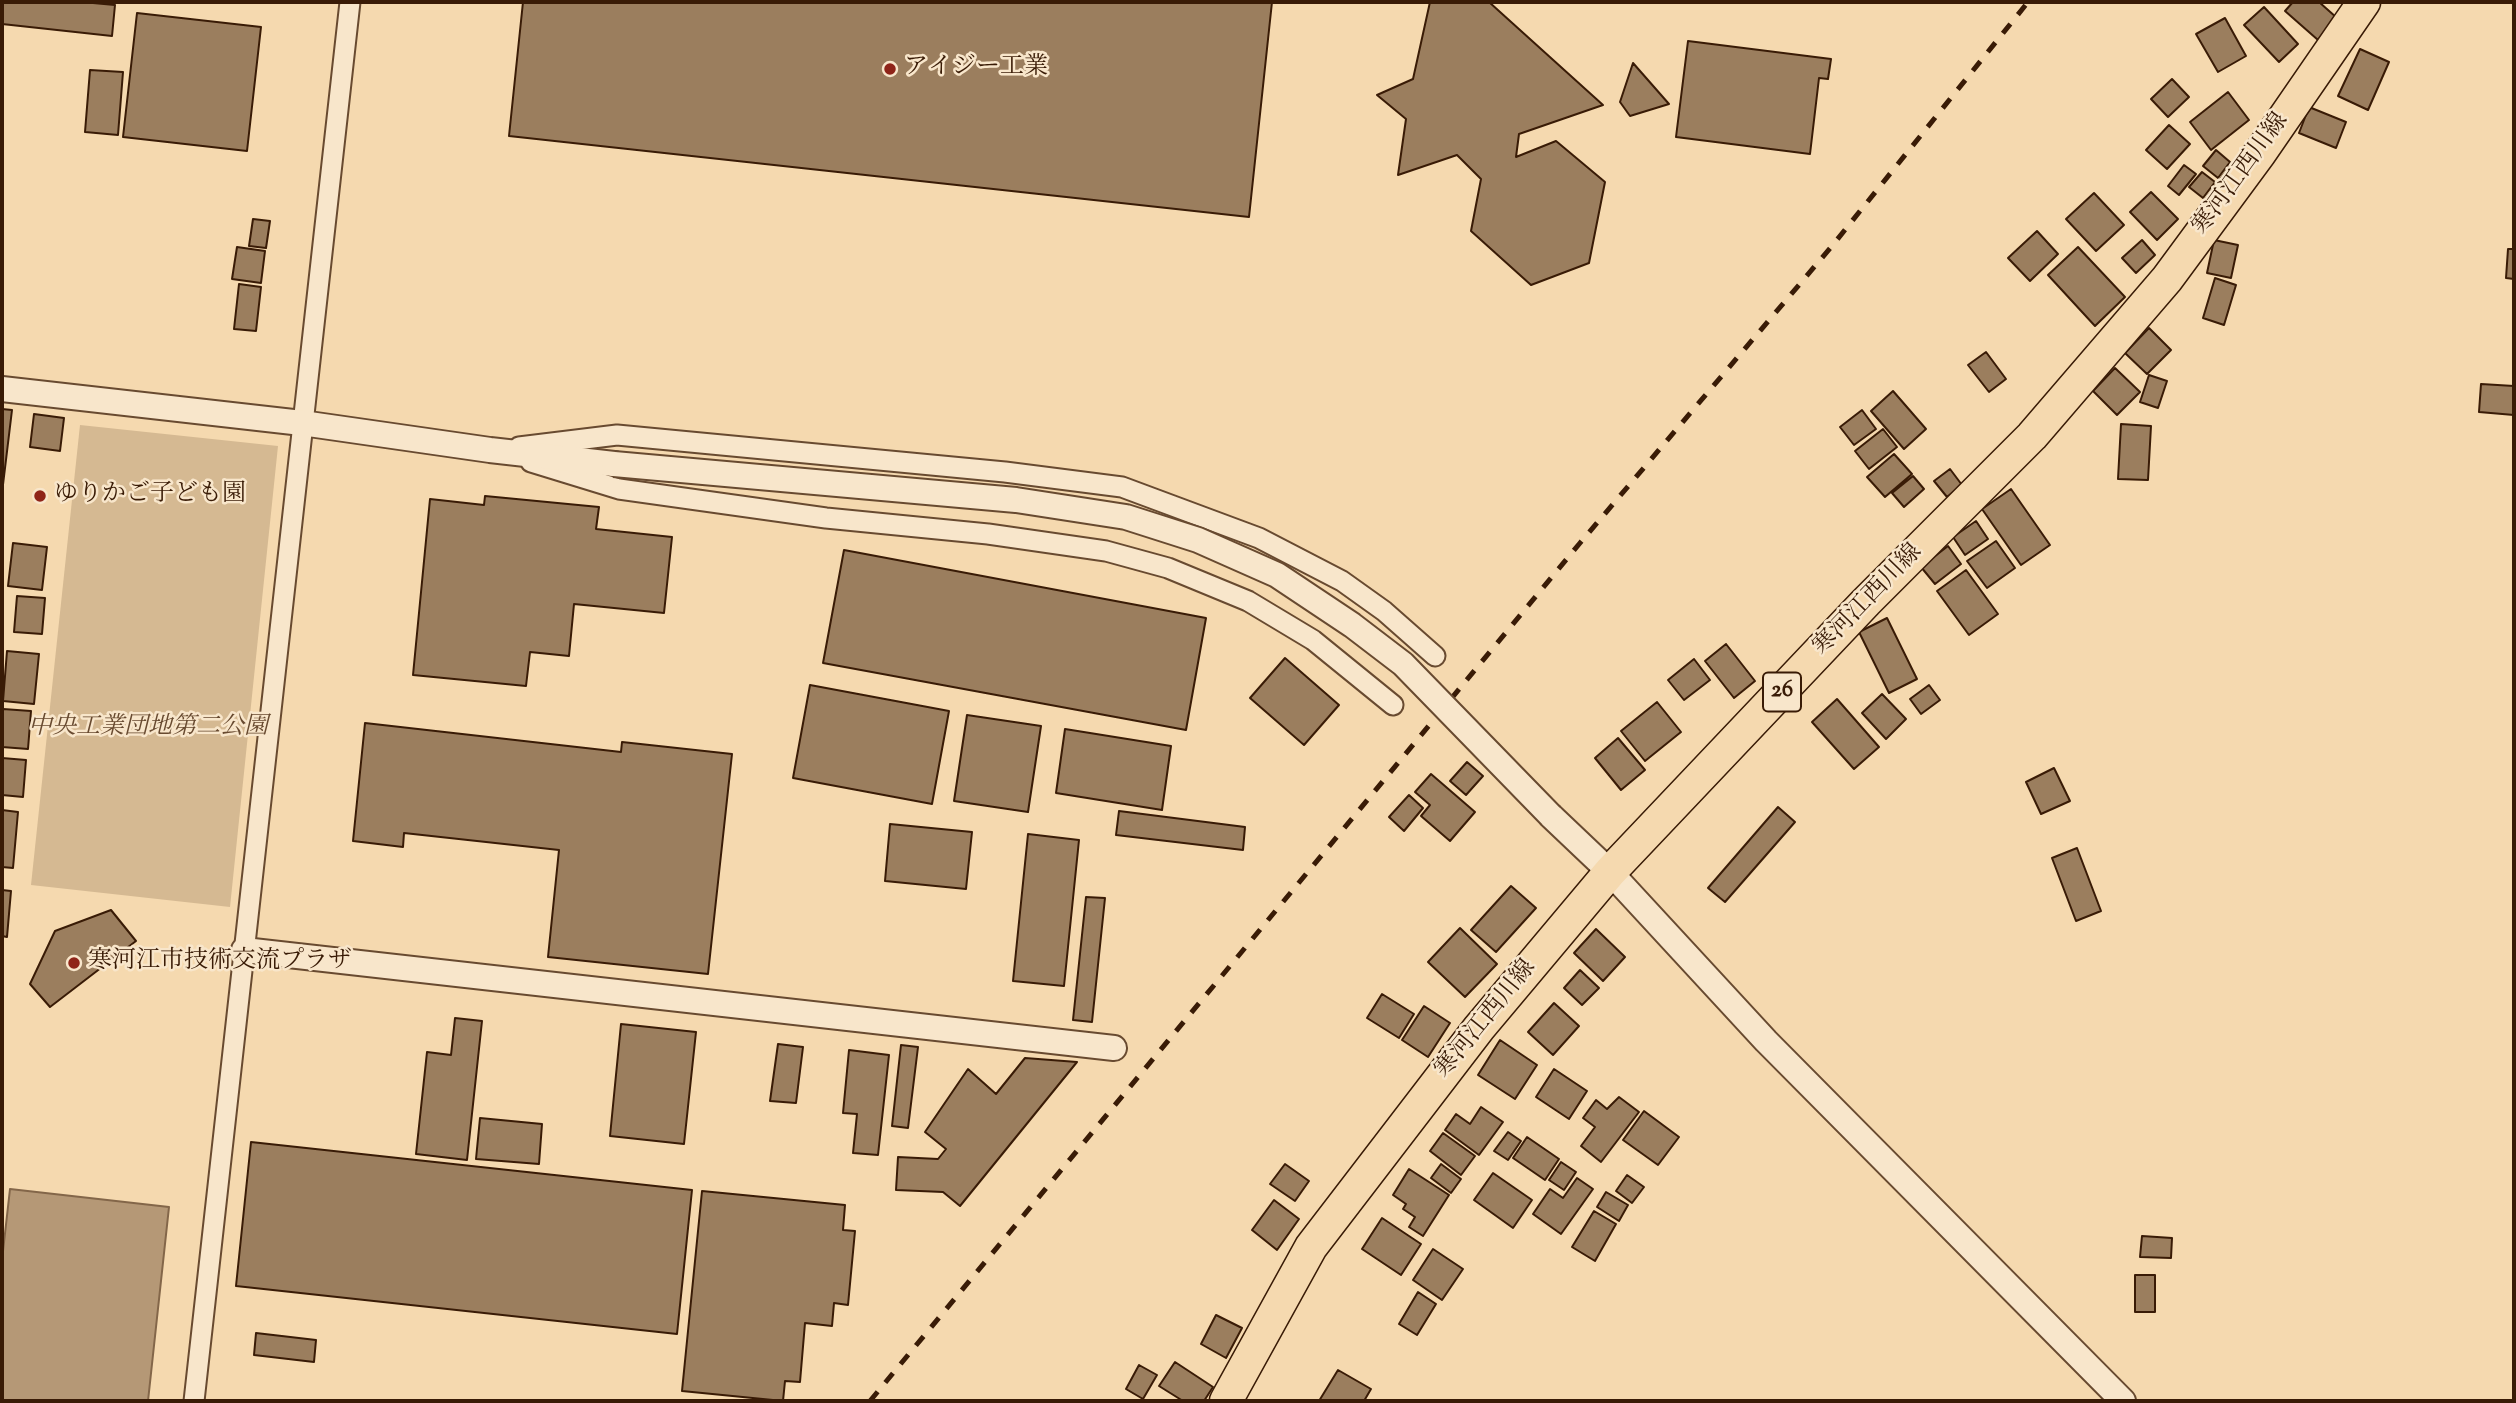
<!DOCTYPE html>
<meta charset="utf-8">
<style>
body{margin:0}
#map{position:relative;width:2516px;height:1403px;overflow:hidden;background:#f5d9af;font-family:"Sorts Mill Goudy",serif}
canvas{display:block}
.frame{position:absolute;inset:0;border:4px solid #391b06;pointer-events:none}
</style>
<div id="map">
<canvas width="2516" height="1403"></canvas>
<div class="frame"></div>
</div>
<script>
const ctx = document.querySelector('canvas').getContext('2d');
ctx.lineJoin = 'round';
function fillPath(path, color) { ctx.fillStyle = color; ctx.fill(path, 'evenodd'); }
function stroke(path, color, width, dash) { ctx.strokeStyle = color; ctx.lineWidth = width; ctx.lineCap = dash ? 'butt' : 'round'; ctx.setLineDash(dash || []); ctx.stroke(path); }
function write(font, color, halo, rows, align = 'center') {
  ctx.font = font + ' "Sorts Mill Goudy","Noto Serif JP",serif'; ctx.lineWidth = 5; ctx.setLineDash([]); ctx.textBaseline = 'middle'; ctx.strokeStyle = halo; ctx.fillStyle = color; for (const [text, x, y, turn = 0] of rows) {
    ctx.save(); ctx.translate(x, y); ctx.rotate((+turn || 0) * Math.PI / 180); ctx.textAlign = isNaN(turn) ? turn : align; if (halo) ctx.strokeText(text, 0, 0); ctx.fillText(text, 0, 0); ctx.restore();
  }
}
const green = new Path2D(`
 M80 425 278 446 230 907 31 885Z`);
const water = new Path2D(`
 M10 1189 169 1207 148 1401H2V1260Z`);
const building = new Path2D(`
 M2 2H82L115 5 112 36 2 24Z
 M523 2H1272L1249 217 509 136Z
 M1430 2H1489L1603 105 1519 134 1516 157 1556 141 1605 182 1589 263 1531 285 1471 231 1481 179 1457 155 1398 175 1406 119 1377 95 1413 79Z
 M2293 2H2319L2337 18 2318 40 2285 11Z
 M2264 7 2298 44 2279 62 2244 25Z
 M137 13 261 27 247 151 123 137Z
 M2225 18 2246 56 2218 72 2196 34Z
 M1688 41 1831 59 1828 79 1819 78 1810 154 1676 137Z
 M2360 49 2389 62 2368 110 2338 96Z
 M1633 63 1669 104 1630 116 1620 102Z
 M90 70 123 72 118 135 85 132Z
 M2172 79 2189 97 2168 117 2151 99Z
 M2228 92 2249 120 2211 150 2190 122Z
 M2309 107 2346 122 2336 148 2299 133Z
 M2169 125 2190 144 2167 169 2146 150Z
 M2216 150 2230 162 2218 178 2203 166Z
 M2184 165 2196 174 2179 195 2168 186Z
 M2202 172 2215 182 2203 198 2189 187Z
 M2151 192 2178 219 2157 240 2130 212Z
 M2094 193 2124 225 2096 251 2066 219Z
 M253 219 270 221 266 248 249 246Z
 M2037 231 2058 254 2030 281 2008 258Z
 M2142 240 2155 255 2136 273 2122 258Z
 M2214 240 2238 245 2231 278 2207 273Z
 M237 247 265 251 261 283 232 279Z
 M2078 247 2125 297 2095 326 2048 275Z
 M2508 249H2514V279L2506 278Z
 M2215 278 2236 285 2224 325 2203 318Z
 M239 284 261 287 256 331 234 329Z
 M2149 328 2171 350 2147 374 2125 353Z
 M1986 352 2006 379 1989 392 1968 365Z
 M2115 368 2140 392 2117 415 2093 391Z
 M2149 375 2167 381 2158 408 2140 402Z
 M2481 384 2514 386V415L2479 412Z
 M1893 391 1926 429 1904 449 1871 411Z
 M2 409 12 410 2 493Z
 M1862 410 1876 429 1854 445 1840 427Z
 M34 414 64 418 60 451 30 447Z
 M2121 424 2151 426 2148 480 2118 479Z
 M1883 429 1897 447 1869 469 1855 451Z
 M1894 454 1912 474 1885 497 1867 477Z
 M1950 469 1962 485 1947 497 1934 481Z
 M1913 476 1924 489 1904 507 1892 493Z
 M2011 489 2050 545 2021 565 1982 509Z
 M485 496 599 507 596 529 672 537 664 613 574 604 569 656 530 652 526 686 413 675 430 499 484 505Z
 M1976 521 1988 539 1965 555 1953 537Z
 M1996 541 2015 568 1987 588 1967 561Z
 M13 543 47 547 42 590 8 586Z
 M1948 546 1961 564 1935 584 1921 567Z
 M844 550 1206 618 1186 730 823 663Z
 M1966 570 1998 614 1969 635 1937 591Z
 M17 596 45 598 42 634 14 632Z
 M1887 618 1917 679 1889 693 1859 632Z
 M1726 644 1755 681 1734 698 1705 661Z
 M7 651 39 654 34 704 3 701Z
 M1285 658 1339 705 1304 745 1250 698Z
 M1694 659 1710 680 1684 700 1668 680Z
 M810 685 949 711 932 804 793 778Z
 M1929 685 1940 700 1921 714 1910 699Z
 M1882 694 1906 719 1886 739 1862 713Z
 M1837 699 1879 747 1854 769 1812 722Z
 M1657 702 1681 732 1645 761 1621 731Z
 M3 709 31 711 28 749 2 747Z
 M967 715 1041 726 1028 812 954 801Z
 M365 723 621 752 622 742 732 754 708 974 548 957 559 850 404 833 403 847 353 841Z
 M1065 729 1171 746 1162 810 1056 793Z
 M1618 738 1645 770 1621 790 1595 758Z
 M2 758 26 760 23 797 2 795Z
 M1467 762 1483 776 1466 795 1450 781Z
 M2054 768 2070 801 2041 814 2026 782Z
 M1431 774 1475 812 1450 841 1421 816 1430 805 1415 792Z
 M1409 795 1423 808 1404 831 1389 817Z
 M1778 807 1795 822 1725 902 1708 888Z
 M2 810 18 812 13 868 2 867Z
 M1119 811 1245 827 1243 850 1116 835Z
 M890 824 972 832 966 889 885 881Z
 M1028 834 1079 840 1064 986 1013 981Z
 M2077 848 2101 911 2076 921 2052 858Z
 M1511 886 1536 908 1496 952 1471 930Z
 M2 890 11 891 7 937 2 936Z
 M1086 897 1105 898 1092 1022 1073 1020Z
 M111 910 136 941 50 1007 30 984 55 931Z
 M1460 928 1497 964 1465 997 1428 962Z
 M1596 929 1625 957 1603 981 1574 953Z
 M1580 970 1599 988 1582 1005 1564 988Z
 M1382 994 1414 1014 1399 1038 1367 1018Z
 M1554 1003 1579 1026 1553 1055 1528 1032Z
 M1424 1006 1450 1023 1428 1057 1402 1040Z
 M455 1018 482 1021 467 1160 416 1154 427 1052 451 1055Z
 M621 1024 696 1032 684 1144 610 1136Z
 M1500 1040 1537 1065 1515 1099 1478 1075Z
 M778 1044 803 1047 796 1103 770 1101Z
 M901 1045 918 1047 908 1128 892 1126Z
 M849 1050 889 1055 878 1155 853 1153 857 1114 843 1113Z
 M1025 1058 1077 1062 960 1206 943 1192 896 1190 898 1157 938 1159 946 1149 925 1132 968 1069 996 1094Z
 M1554 1069 1587 1091 1569 1119 1536 1097Z
 M1619 1097 1639 1112 1601 1162 1581 1146 1595 1127 1583 1118 1596 1100 1607 1109Z
 M1481 1107 1503 1122 1479 1155 1445 1130 1456 1114 1470 1124Z
 M1644 1111 1679 1137 1658 1165 1623 1140Z
 M480 1118 542 1124 539 1164 476 1159Z
 M1508 1132 1521 1141 1508 1160 1494 1151Z
 M1443 1133 1475 1156 1461 1175 1430 1151Z
 M1527 1137 1559 1159 1545 1180 1513 1158Z
 M251 1142 692 1190 677 1334 236 1286Z
 M1561 1162 1576 1172 1564 1190 1549 1180Z
 M1285 1164 1309 1181 1295 1201 1270 1184Z
 M1441 1164 1461 1179 1451 1193 1431 1178Z
 M1409 1169 1449 1195 1423 1236 1409 1227 1415 1217 1403 1209 1406 1204 1393 1195Z
 M1493 1173 1532 1200 1513 1228 1474 1200Z
 M1627 1175 1644 1187 1632 1203 1616 1191Z
 M1577 1178 1593 1189 1561 1234 1533 1214 1550 1189 1563 1198Z
 M702 1191 845 1205 843 1230 855 1231 848 1305 834 1303 832 1326 805 1323 800 1382 785 1381 783 1401 682 1391Z
 M1606 1192 1628 1205 1619 1221 1597 1207Z
 M1274 1200 1299 1219 1277 1250 1252 1230Z
 M1594 1211 1616 1224 1595 1261 1572 1247Z
 M1382 1218 1421 1244 1401 1275 1362 1249Z
 M2142 1236 2172 1238 2171 1258 2140 1257Z
 M1433 1249 1463 1269 1442 1300 1413 1280Z
 M2135 1275H2155V1312H2135Z
 M1418 1292 1436 1304 1417 1335 1399 1324Z
 M1216 1315 1242 1328 1226 1358 1201 1344Z
 M256 1333 316 1340 314 1362 254 1355Z
 M1175 1362 1213 1387 1204 1401H1183L1159 1386Z
 M1139 1365 1157 1375 1143 1399 1126 1389Z
 M1338 1370 1371 1389 1364 1401H1319Z`);
const minor = new Path2D(`
 M519 447 617 435 1005 472 1122 487 1259 538 1342 581 1384 611 1435 656
 M531 462 619 489 826 518 988 534 1106 551 1168 568 1248 601 1313 640 1393 705
 M194 1401 350 2`);
const tertiary = new Path2D(`
 M2 389 302 423 490 450 614 464
 M1551 816 1610 872 1766 1041 2123 1401
 M244 950 1114 1048`);
const primary = new Path2D(`
 M1226 1401 1311 1247 1479 1028 1610 872 1866 602 2032 436 2167 279 2260 153 2364 2`);
const rail = new Path2D(`
 M870 1401 1580 543 1832 246 2028 2`);
const tertiaryBridge = new Path2D(`
 M614 464 1016 500 1126 517 1198 540 1277 575 1352 625 1403 664 1551 816`);
const markers = [
 [890,69,7,"#8f2418"],
 [40,496,7,"#8f2418"],
 [74,963,7,"#8f2418"]
];
const shields = [
 [1782,692,38]
];
const shieldNames = [
 ["26",1782,692]
];
const poiNames = [
 ["アイジー工業",904,69],
 ["ゆりかご子ども園",54,496],
 ["寒河江市技術交流プラザ",88,963]
];
const streetNames = [
 ["寒河江西川線",2242,175,-54],
 ["寒河江西川線",1869,601,-46],
 ["寒河江西川線",1487,1020,-51]
];
const parkNames = [
 ["中央工業団地第二公園",148,729]
];
fillPath(green, '#d5b992');
fillPath(water, '#b59876');
stroke(water, '#836649', 2);
fillPath(building, '#9b7e5e');
stroke(building, '#391b06', 2);
stroke(minor, '#684a30', 23);
stroke(tertiary, '#684a30', 28);
stroke(primary, '#391b06', 35);
stroke(minor, '#f8e6cb', 19);
stroke(tertiary, '#f8e6cb', 24);
stroke(primary, '#f5d9af', 32);
stroke(rail, '#391b06', 5, [12, 12]);
stroke(tertiaryBridge, '#684a30', 28, []);
stroke(tertiaryBridge, '#f8e6cb', 24);
for (const [x, y, r, color] of markers) { const dot = new Path2D(); dot.arc(x, y, r, 0, 2 * Math.PI); ctx.fillStyle = color; ctx.fill(dot); stroke(dot, '#f8e6cb', 2.5); }
for (const [x, y, w] of shields) { const box = new Path2D(); box.roundRect(x - w / 2, y - 19.5, w, 39, 5); ctx.fillStyle = '#f8e6cb'; ctx.fill(box); stroke(box, '#391b06', 2); }
write('bold 23px', '#391b06', null, shieldNames);
write('24px', '#391b06', '#f8e6cb', poiNames, 'left');
write('24px', '#391b06', '#f8e6cb', streetNames);
write('italic 24px', '#684a30', '#f8e6cb', parkNames);
</script>
